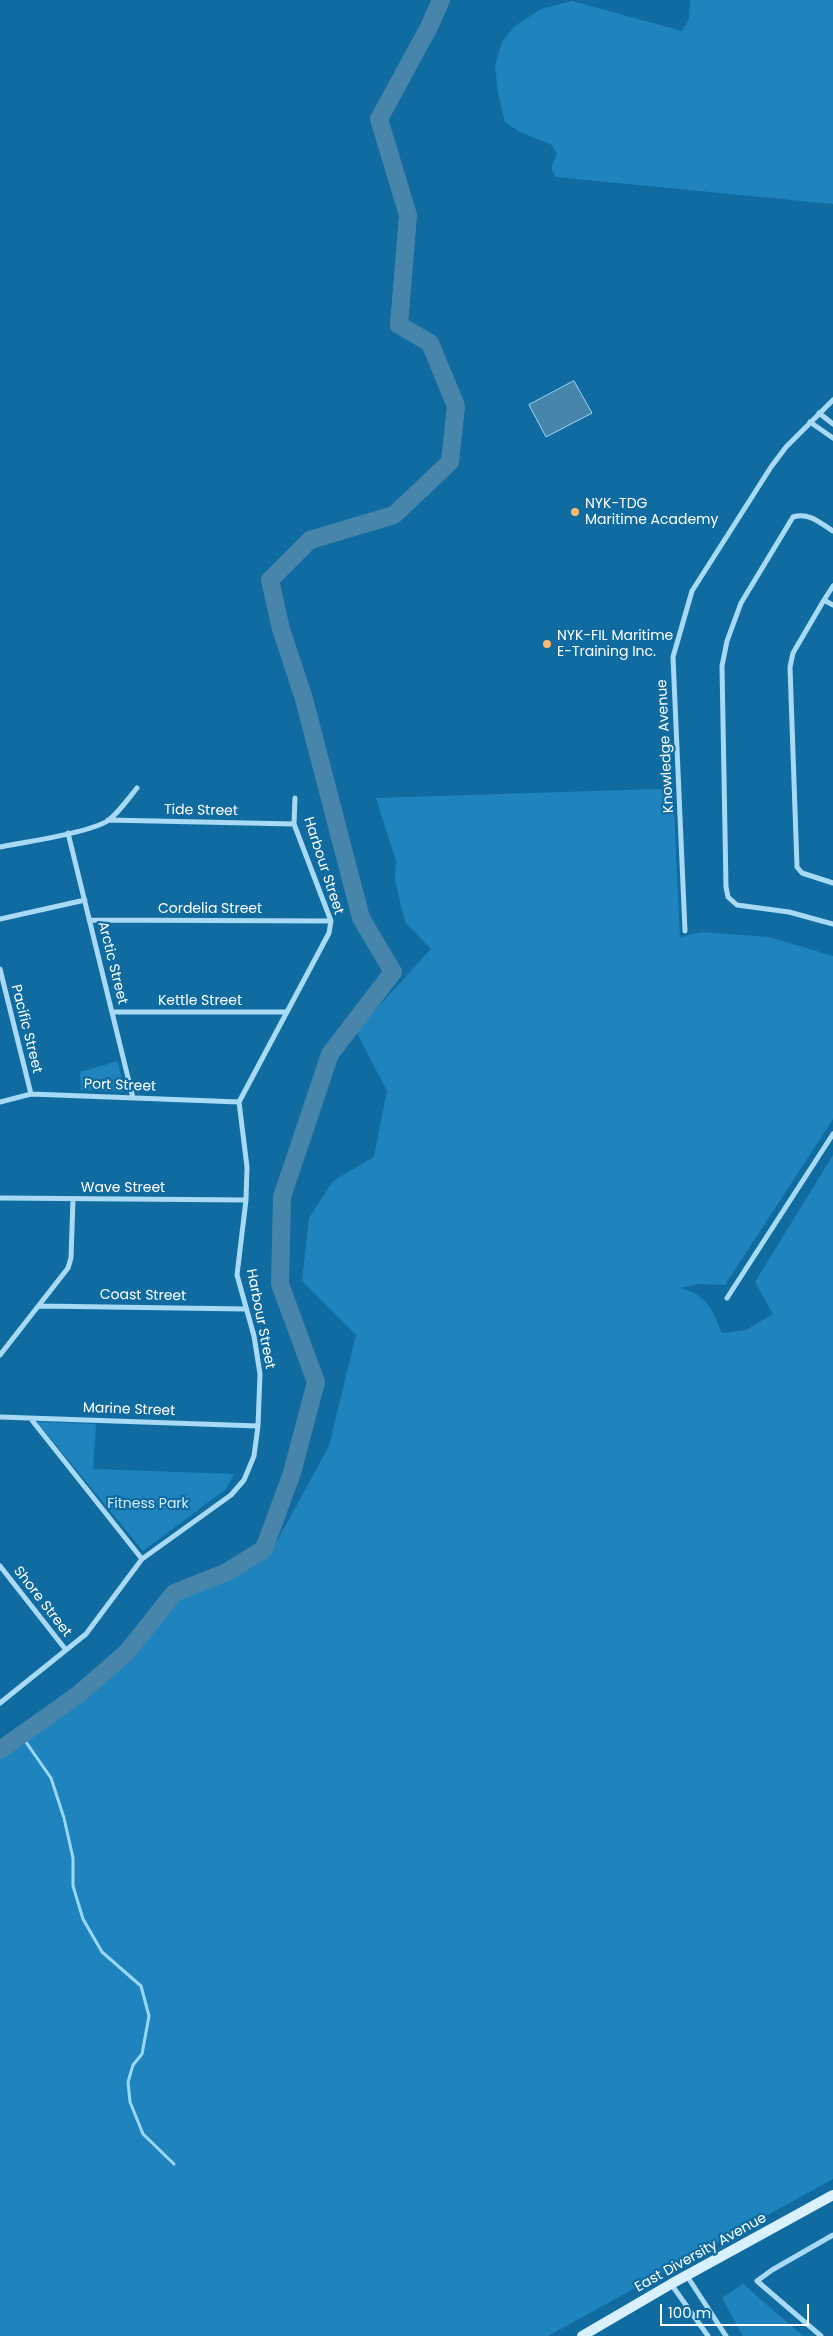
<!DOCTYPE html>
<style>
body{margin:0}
#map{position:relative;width:833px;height:2336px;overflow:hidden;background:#106ba0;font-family:Poppins,sans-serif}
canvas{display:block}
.scale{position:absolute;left:660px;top:2304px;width:149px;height:22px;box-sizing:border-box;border:2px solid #fff;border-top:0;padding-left:6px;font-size:15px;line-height:18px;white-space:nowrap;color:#fff;-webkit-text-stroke:4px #106ba0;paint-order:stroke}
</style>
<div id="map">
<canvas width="833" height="2336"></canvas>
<div class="scale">100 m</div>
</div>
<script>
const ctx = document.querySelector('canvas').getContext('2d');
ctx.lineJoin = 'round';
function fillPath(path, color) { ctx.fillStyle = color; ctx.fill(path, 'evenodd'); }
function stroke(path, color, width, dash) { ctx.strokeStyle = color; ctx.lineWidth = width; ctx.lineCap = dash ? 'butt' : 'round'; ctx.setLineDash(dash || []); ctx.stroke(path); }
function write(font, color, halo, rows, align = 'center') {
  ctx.font = font + ' Poppins,sans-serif'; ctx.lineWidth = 4.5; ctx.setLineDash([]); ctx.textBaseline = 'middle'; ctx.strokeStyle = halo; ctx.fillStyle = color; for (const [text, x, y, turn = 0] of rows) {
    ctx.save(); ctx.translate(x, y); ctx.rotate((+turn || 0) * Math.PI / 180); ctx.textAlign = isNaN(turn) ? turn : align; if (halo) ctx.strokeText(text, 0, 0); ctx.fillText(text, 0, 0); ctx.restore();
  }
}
const green = new Path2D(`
 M690 0H833V204L556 177 551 168 557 154 552 145 518 131 505 122 498 93 495 66 502 42 515 26 541 9 572 1 682 31 689 19Z
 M657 789 673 791 680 937 701 932 769 937 833 956V1119L725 1285 700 1284 680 1288C709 1296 711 1308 722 1333L746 1330 773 1314 755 1282 833 1155V2179L548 2336H0V1750L79 1694 127 1652 174 1593 227 1572 276 1543 329 1446 356 1335 302 1281 309 1218 333 1181 374 1157 387 1091 356 1031 431 949 405 922 395 880 396 861 376 798Z
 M118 1061 124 1092 81 1090 80 1072Z
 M37 1422 96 1424 93 1469 234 1474 226 1489 143 1551Z
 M743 2284 803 2336H743L722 2298Z`);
const water = new Path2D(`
 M574 381 592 413 546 437 529 405Z`);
const stream = new Path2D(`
 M21 1735 51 1778 64 1818 73 1858V1886L83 1919 102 1952 141 1986 149 2016 142 2054 133 2065 128 2082 130 2102 143 2134 174 2164`);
const river = new Path2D(`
 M0 1750 79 1694 127 1652 174 1593 227 1572 264 1549 292 1473 316 1382 280 1284 282 1197 330 1054 393 972 361 918 304 699 281 629 270 580 310 540 394 515 450 462 456 406 430 343 399 325 408 215 379 119 429 27 441 0`);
const street = new Path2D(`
 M819 413 833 424
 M810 422 833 438
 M833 531C820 523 809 512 793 517L741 603 727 641 722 666 726 887 728 897 737 905 789 912 833 924
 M824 600 833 586
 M833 605 824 600 793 653 790 667 797 867 802 873 833 883
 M108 820 294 824
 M68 833 133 1098
 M0 847C25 842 90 833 109 820 120 811 128 799 137 788
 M0 919 85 900
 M89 920 331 921
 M685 931 673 657 692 591 771 467 786 447 833 400
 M0 969 31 1094
 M112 1012H287
 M0 1102 31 1094 239 1102
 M0 1198 246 1200
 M727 1298 833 1134
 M39 1306 246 1309
 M0 1355 68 1268 71 1258 73 1199
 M0 1417 258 1426
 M31 1419 142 1559
 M0 1566 66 1650
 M0 1703 86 1634 142 1559 231 1495 244 1480 254 1456 258 1426 260 1374 254 1336 237 1275 246 1200 247 1167 239 1102 329 933 331 921 294 824 295 798
 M687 2276 726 2336
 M671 2284 708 2336
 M821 2336 757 2281 772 2270 833 2235`);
const secondary = new Path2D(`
 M582 2336 671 2284 833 2195`);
const markers = [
 [575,512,5,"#ffb96d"],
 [547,644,5,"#ffb96d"]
];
const poiNames = [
 ["NYK-TDG",585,504],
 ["Maritime Academy",585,520],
 ["NYK-FIL Maritime",557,636],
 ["E-Training Inc.",557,652]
];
const streetNames = [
 ["Knowledge Avenue",666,746,-93],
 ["Tide Street",201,811,1],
 ["Harbour Street",323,866,72],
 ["Cordelia Street",210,909],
 ["Arctic Street",112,963,76],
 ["Kettle Street",200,1001],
 ["Pacific Street",26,1029,76],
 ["Port Street",120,1086,2],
 ["Wave Street",123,1188],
 ["Coast Street",143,1296,1],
 ["Harbour Street",260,1319,79],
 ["Marine Street",129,1410,2],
 ["Shore Street",42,1602,52],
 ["East Diversity Avenue",701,2253,-29]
];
const parkNames = [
 ["Fitness Park",148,1504]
];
fillPath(green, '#1f84be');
fillPath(water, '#4885aa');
stroke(water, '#9ad8f9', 1);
stroke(stream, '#9ad8f9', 3);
stroke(river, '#4885aa', 18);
stroke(street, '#a8daf5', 5);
stroke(secondary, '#d9f0fe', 10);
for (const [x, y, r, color] of markers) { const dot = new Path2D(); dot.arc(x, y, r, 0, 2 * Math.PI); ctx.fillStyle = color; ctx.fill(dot); stroke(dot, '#106ba0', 2); }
write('14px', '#fff', '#106ba0', poiNames, 'left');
write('14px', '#fff', '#106ba0', streetNames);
write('14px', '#d1eefe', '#106ba0', parkNames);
</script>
